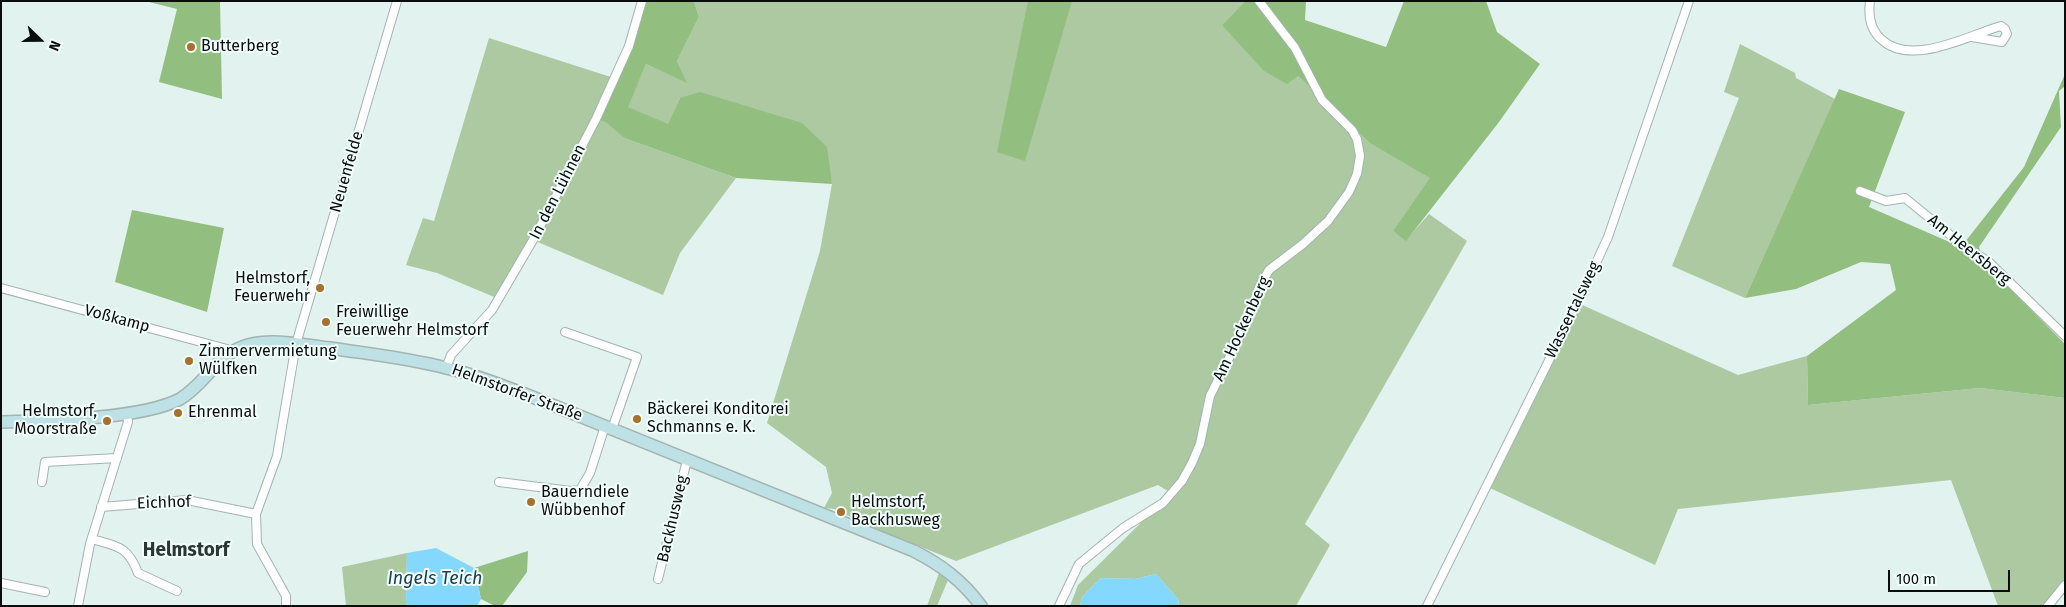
<!DOCTYPE html>
<meta charset="utf-8">
<style>
body{margin:0}
#map{position:relative;width:2066px;height:607px;overflow:hidden;background:#e1f2ef;font-family:"Fira Sans",sans-serif}
canvas{display:block}
.frame{position:absolute;inset:0;border:2px solid #090e0d;pointer-events:none}
.north{position:absolute;left:15px;top:15px;width:50px;height:50px;-webkit-text-stroke:4px #f1fefc;paint-order:stroke;rotate:112deg;font-size:14px;font-weight:700;line-height:20px;text-align:center;color:#090e0d}
.north::after{content:'';display:block;margin:auto;width:18px;height:22px;background:#090e0d;clip-path:polygon(50% 0,100% 100%,50% 72%,0 100%)}
.scale{position:absolute;left:1888px;top:570px;width:122px;height:22px;box-sizing:border-box;border:2px solid #090e0d;border-top:0;padding-left:6px;font-size:15px;line-height:18px;white-space:nowrap;color:#090e0d;-webkit-text-stroke:4px #f1fefc;paint-order:stroke}
</style>
<div id="map">
<canvas width="2066" height="607"></canvas>
<div class="frame"></div>
<div class="north">N</div>
<div class="scale">100 m</div>
</div>
<script>
const ctx = document.querySelector('canvas').getContext('2d');
ctx.lineJoin = 'round';
function fillPath(path, color) { ctx.fillStyle = color; ctx.fill(path, 'evenodd'); }
function stroke(path, color, width, dash) { ctx.strokeStyle = color; ctx.lineWidth = width; ctx.lineCap = dash ? 'butt' : 'round'; ctx.setLineDash(dash || []); ctx.stroke(path); }
function write(font, color, halo, rows, align = 'center') {
  ctx.font = font + ' "Fira Sans",sans-serif'; ctx.lineWidth = 4; ctx.setLineDash([]); ctx.textBaseline = 'middle'; ctx.strokeStyle = halo; ctx.fillStyle = color; for (const [text, x, y, turn = 0] of rows) {
    ctx.save(); ctx.translate(x, y); ctx.rotate((+turn || 0) * Math.PI / 180); ctx.textAlign = isNaN(turn) ? turn : align; if (halo) ctx.strokeText(text, 0, 0); ctx.fillText(text, 0, 0); ctx.restore();
  }
}
const green = new Path2D(`
 M694 1H1245L1222 25 1298 76 1371 144 1431 178 1393 231 1406 240 1429 214 1467 241 1305 524 1330 545 1296 606H1179L1178 599 1156 574 1135 579 1101 578 1082 597 1080 606H1070L1078 585 1171 493 1158 485 956 561 874 528 834 509 824 508 832 493 826 467 767 423 820 251 832 184 829 171 680 98 668 125 627 107 646 64 686 82 677 61 699 17Z
 M489 38 614 78 596 119 606 121 624 138 736 178 680 253 663 295 533 240 499 299 437 273 406 265 423 218 434 221Z
 M1740 44 1795 73 1796 78 1835 99 1745 298 1672 266 1739 98 1724 92Z
 M1580 304 1738 375 1807 356 1808 405 1980 388 2065 398V583L2046 606H1998L1951 480 1678 509 1655 565 1490 488Z
 M407 553 406 603 408 606H346L342 567Z
 M939 573 948 580 937 606H927Z`);
const forest = new Path2D(`
 M145 1H220L222 99 159 82 177 9Z
 M639 1H694L699 17 677 61 687 83 646 64 628 107 668 124 680 98 700 92 802 123 827 147 832 184 736 178 624 138 606 122 596 119 627 45Z
 M1028 1H1072L1025 161 997 152Z
 M1245 1H1306L1305 20 1386 47 1404 1H1486L1497 32 1540 64 1499 122 1406 241 1393 231 1430 178 1371 144 1298 76 1287 84 1264 71 1222 25Z
 M2065 74V86L2059 91 2061 127 1979 247 1983 261 2065 344V398L1980 388 1808 405 1807 356 1896 290 1890 264 1861 262 1796 289 1745 298 1839 89 1905 112 1869 207 1961 247 2024 167Z
 M132 210 224 228 207 312 115 282Z
 M528 551 527 572 502 606H495L481 599 474 568Z`);
const water = new Path2D(`
 M436 548 474 568 481 599 477 606H408L406 603 407 553Z
 M1156 574 1178 599 1179 606H1080L1082 597 1101 578 1135 579Z`);
const minor = new Path2D(`
 M1870 1C1868 16 1870 30 1882 40 1912 67 1969 35 2001 26L2005 29 2007 34 2002 42 1972 37
 M1860 191 1886 201 1905 198 1965 247 1989 262 2065 336
 M1 288 227 349 229 353
 M565 332 637 357 612 429
 M446 368 451 355 492 310 533 240 596 119 629 46 642 1
 M42 482 45 462 117 458
 M499 482 571 491 580 490 590 473 605 426
 M101 507 187 500 256 514
 M92 539C117 546 128 546 138 573L177 591
 M658 579 687 460
 M1 583 45 592
 M78 606 90 544 128 422 127 413
 M286 606V596L257 544 256 514 277 456 296 344 397 1
 M1059 606 1079 564 1123 528 1163 503 1182 481 1192 463 1200 444 1210 396 1242 332 1259 288 1269 270 1303 244 1328 221 1349 192 1357 174 1360 156 1357 139 1352 130 1322 100 1295 48 1259 1
 M1427 606 1578 302 1608 237 1689 1
 M2048 606 2065 585`);
const secondary = new Path2D(`
 M1 422C46 421 143 419 180 399 206 384 217 353 248 345 275 338 303 345 330 348 369 354 408 358 446 368 473 374 499 384 525 394L914 551C941 565 962 580 981 606`);
const markers = [
 [191,47,5,"#a7702c"],
 [320,288,5,"#a7702c"],
 [326,322,5,"#a7702c"],
 [189,361,5,"#a7702c"],
 [178,413,5,"#a7702c"],
 [637,419,5,"#a7702c"],
 [107,421,5,"#a7702c"],
 [531,502,5,"#a7702c"],
 [841,512,5,"#a7702c"]
];
const poiNames = [
 ["Butterberg",201,47],
 ["Helmstorf,",310,279,"right"],
 ["Feuerwehr",310,297,"right"],
 ["Freiwillige",336,313],
 ["Feuerwehr Helmstorf",336,331],
 ["Zimmervermietung",199,352],
 ["Wülfken",199,370],
 ["Bäckerei Konditorei",647,410],
 ["Schmanns e. K.",647,428],
 ["Helmstorf,",97,412,"right"],
 ["Moorstraße",97,430,"right"],
 ["Ehrenmal",188,413],
 ["Bauerndiele",541,493],
 ["Wübbenhof",541,511],
 ["Helmstorf,",851,503],
 ["Backhusweg",851,521]
];
const streetNames = [
 ["Neuenfelde",347,172,-74],
 ["In den Lühnen",558,192,-63],
 ["Am Heersberg",1969,250,39],
 ["Wassertalsweg",1573,310,-64],
 ["Voßkamp",117,319,15],
 ["Am Hockenberg",1242,329,-65],
 ["Helmstorfer Straße",517,393,20],
 ["Eichhof",164,503,-2],
 ["Backhusweg",673,519,-77]
];
const waterNames = [
 ["Ingels Teich",435,579]
];
const quarterNames = [
 ["Helmstorf",186,551]
];
fillPath(green, '#acc9a1');
fillPath(forest, '#92be80');
fillPath(water, '#84d8fd');
stroke(minor, '#a4b4b1', 10);
stroke(secondary, '#a4b4b1', 14);
stroke(minor, '#fff', 8);
stroke(secondary, '#bee1e5', 11);
for (const [x, y, r, color] of markers) { const dot = new Path2D(); dot.arc(x, y, r, 0, 2 * Math.PI); ctx.fillStyle = color; ctx.fill(dot); stroke(dot, '#f1fefc', 2); }
write('16px', '#090e0d', '#f1fefc', poiNames, 'left');
write('16px', '#090e0d', '#f1fefc', streetNames);
write('italic 18px', '#1a4050', '#f1fefc', waterNames);
write('bold 19px', '#2a3735', '#f1fefc', quarterNames);
</script>
